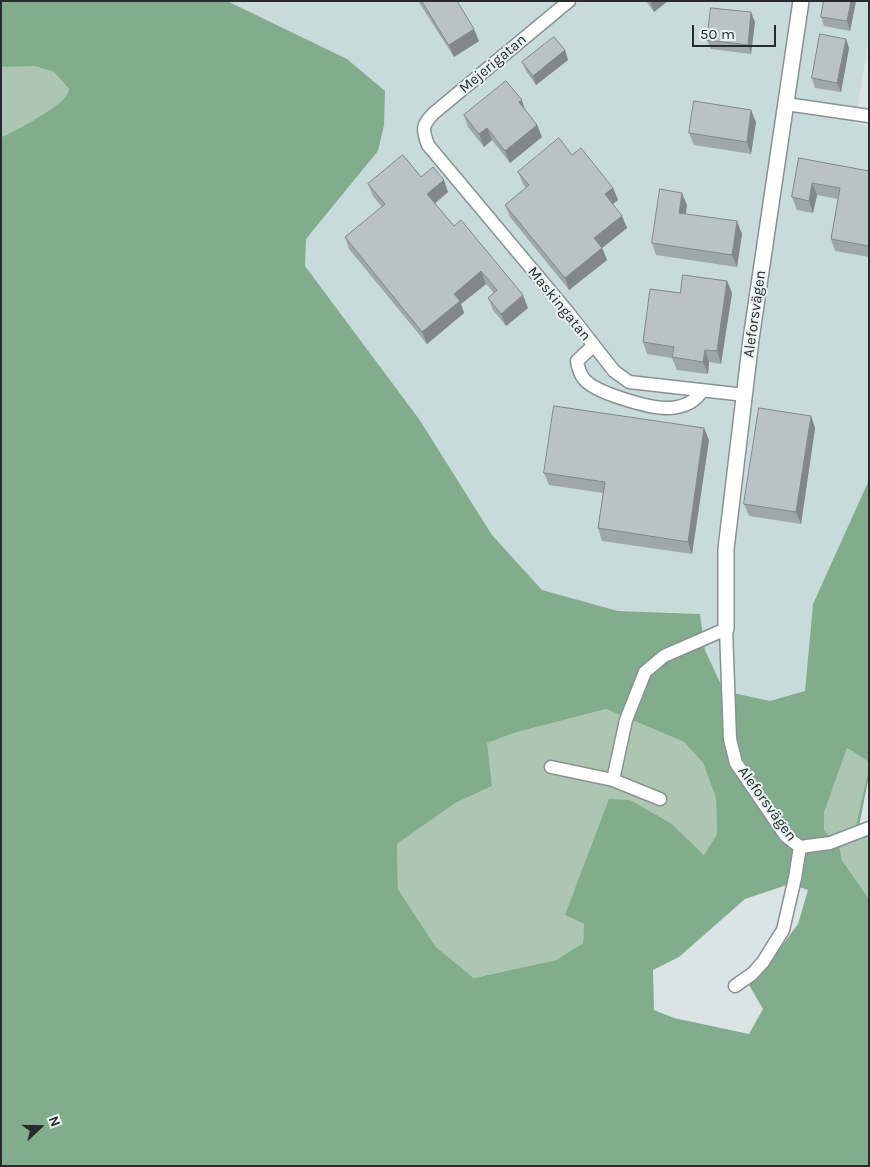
<!DOCTYPE html>
<meta charset="utf-8">
<style>
body{margin:0}
#map{position:relative;width:870px;height:1167px;overflow:hidden;background:#dae4e4;font-family:Karla,sans-serif}
canvas{display:block}
.frame{position:absolute;inset:0;border:2px solid #272b2b;pointer-events:none}
.north{position:absolute;left:15px;top:1102px;width:50px;height:50px;-webkit-text-stroke:4px #e7f2f1;paint-order:stroke;rotate:69deg;font-size:14px;font-weight:700;line-height:20px;text-align:center;color:#272b2b}
.north::after{content:'';display:block;margin:auto;width:18px;height:22px;background:#272b2b;clip-path:polygon(50% 0,100% 100%,50% 72%,0 100%)}
.scale{position:absolute;left:692px;top:25px;width:84px;height:22px;box-sizing:border-box;border:2px solid #272b2b;border-top:0;padding-left:6px;font-size:15px;line-height:18px;white-space:nowrap;color:#272b2b;-webkit-text-stroke:4px #e7f2f1;paint-order:stroke}
</style>
<div id="map">
<canvas width="870" height="1167"></canvas>
<div class="frame"></div>
<div class="north">N</div>
<div class="scale">50 m</div>
</div>
<script>
const ctx = document.querySelector('canvas').getContext('2d');
ctx.lineJoin = 'round';
function fillPath(path, color) { ctx.fillStyle = color; ctx.fill(path, 'evenodd'); }
function stroke(path, color, width, dash) { ctx.strokeStyle = color; ctx.lineWidth = width; ctx.lineCap = dash ? 'butt' : 'round'; ctx.setLineDash(dash || []); ctx.stroke(path); }
function write(font, color, halo, rows, align = 'center') {
  ctx.font = font + ' Karla,sans-serif'; ctx.lineWidth = 4; ctx.setLineDash([]); ctx.textBaseline = 'middle'; ctx.strokeStyle = halo; ctx.fillStyle = color; for (const [text, x, y, turn = 0] of rows) {
    ctx.save(); ctx.translate(x, y); ctx.rotate((+turn || 0) * Math.PI / 180); ctx.textAlign = isNaN(turn) ? turn : align; if (halo) ctx.strokeText(text, 0, 0); ctx.fillText(text, 0, 0); ctx.restore();
  }
}
const built = new Path2D(`
 M227 1H869V37L855 123 869 126V480L813 604 805 692 770 701 724 691 705 650 700 614 618 611 542 590 492 535 419 419 305 266 306 239 378 151Z`);
const green = new Path2D(`
 M14 66H34L54 72 69 89C68 91 68 94 66 96 60 106 13 133 1 137V67Z
 M606 709 684 742 703 763 716 798 717 834 704 855 672 824 565 915 584 924 583 943 556 960 474 978 436 947 398 889 397 844 454 803 492 786 486 743 514 733Z
 M847 748 869 762 867 780 856 825 831 838 824 830V813Z
 M869 832V899L842 860 838 846Z`);
const forest = new Path2D(`
 M1 1H227L347 59 385 91 384 125 378 151 306 239 305 266 419 419 492 535 542 590 618 611 700 614 705 650 724 691 770 701 805 691 813 604 869 480V762L847 748 824 813V830L831 838 856 825 869 768V776L859 826 839 846 842 860 869 899V1166H1V137C13 133 60 106 66 96 68 94 68 91 69 89L54 72 34 66 1 67ZM606 709 684 742 703 763 716 798 717 834 704 855 672 824 630 800 609 799 565 915 584 924 583 943 556 960 474 978 436 947 398 889 397 844 455 803 492 786 487 743 514 733ZM790 884 808 890 798 924 765 968 749 985 763 1009 749 1034 674 1018 654 1010 653 970 679 957 745 899Z`);
const minor = new Path2D(`
 M569 1 434 113C422 125 422 129 428 145L567 311 614 371 629 382 745 395
 M786 104 869 116
 M593 346 577 361C578 367 580 374 584 379 595 393 651 409 670 408 684 407 695 402 702 391
 M551 767 613 780 660 799
 M613 780 626 720 645 672 664 656 726 629 730 739 736 763 786 836 800 847 830 843 869 828
 M735 986 752 974 763 962 783 930 795 878 800 847`);
const tertiary = new Path2D(`
 M726 629V549L751 339 801 1`);
const wall = new Path2D(`
 M418 1H457L479 41 454 57Z
 M646 1H668L654 12Z
 M856 1 850 31 824 26 821 17Z
 M755 22 751 54 711 49 707 40Z
 M846 39 849 48 841 92 815 88 812 78Z
 M565 50 568 60 536 85 526 71 522 62Z
 M525 109 537 125 542 137 510 163 492 140 484 147 468 127 464 115Z
 M756 122 751 154 694 145 689 133Z
 M572 155 613 188 618 200 613 204 622 216 627 228 602 248 607 260 569 290 510 217 505 205 526 188 523 184 518 172Z
 M799 158 869 171V257L835 251 831 239 838 199 817 195 813 213 797 210 792 197Z
 M421 177 448 192 435 203 454 226 528 308 506 326 493 310 488 298 494 293 486 284 461 304 464 313 427 344 349 249 345 237 382 207 373 196 368 184Z
 M687 205 685 214 742 234 737 267 656 255 652 243Z
 M727 281 732 293 721 364 709 362 708 374 677 370 672 358 647 354 643 342 680 293Z
 M811 416 815 428 801 524 749 516 744 504Z
 M704 428 709 440 692 554 602 541 598 528 603 493 549 485 544 473Z`);
const shadedWall = new Path2D(`
 M650 1H668L654 12Z
 M851 1H856L850 31 847 21Z
 M751 12 755 22 751 54 748 45Z
 M474 29 479 41 454 57 449 45Z
 M846 39 849 48 841 92 837 83Z
 M565 50 568 60 536 85 533 76Z
 M522 100 526 113 519 102Z
 M751 110 756 122 751 154 747 142Z
 M537 125 542 137 510 163 505 151Z
 M487 128 492 140 484 147 479 134Z
 M444 180 448 192 432 206 427 194Z
 M812 183 817 195 813 213 809 201Z
 M613 188 618 200 609 207 605 194Z
 M682 193 687 205 684 225 679 213Z
 M622 216 627 228 602 248 607 260 569 290 565 278 594 238Z
 M737 221 742 234 737 267 732 255Z
 M481 271 486 284 461 304 464 313 427 344 422 332 454 294Z
 M727 281 732 293 721 364 717 351Z
 M523 295 528 308 506 326 501 314Z
 M705 350 709 362 708 374 703 362Z
 M811 416 815 428 801 524 796 512Z
 M704 428 709 440 692 554 688 542Z`);
const building = new Path2D(`
 M422 1H457L474 29 449 45Z
 M824 1H851L847 21 821 17Z
 M711 8 751 12 748 45 707 40Z
 M820 34 846 39 837 83 812 78Z
 M554 37 565 50 533 76 522 62Z
 M506 81 522 100 519 102 537 125 505 151 487 128 479 134 464 115Z
 M694 101 751 110 747 142 689 133Z
 M559 138 572 155 581 148 613 188 605 194 622 216 594 238 602 248 565 278 505 205 529 185 518 172Z
 M403 155 421 177 433 167 444 180 427 194 454 226 461 220 523 295 501 314 488 298 497 290 481 271 454 294 460 301 422 332 345 237 385 204 368 184Z
 M799 158 869 171V246L831 239 840 188 812 183 809 201 792 197Z
 M660 189 682 193 679 213 737 221 732 255 652 243Z
 M683 275 727 281 717 351 705 350 703 362 672 357 674 347 643 342 650 289 680 293Z
 M554 406 704 428 688 542 598 528 605 482 544 473Z
 M759 408 811 416 796 512 744 504Z`);
const streetNames = [
 ["Mejerigatan",493,64,-40],
 ["Maskingatan",559,304,51],
 ["Aleforsvägen",755,314,-82],
 ["Aleforsvägen",767,804,54]
];
fillPath(built, '#c7dbda');
fillPath(green, '#acc6b2');
fillPath(forest, '#82ad8c');
stroke(minor, '#889292', 15);
stroke(tertiary, '#889292', 18);
stroke(minor, '#fff', 12);
stroke(tertiary, '#fff', 15);
fillPath(wall, '#9fa8a9');
fillPath(shadedWall, '#82888a');
fillPath(building, '#b9c3c5');
stroke(building, '#82888a', 1);
write('15px', '#272b2b', '#e7f2f1', streetNames);
</script>
